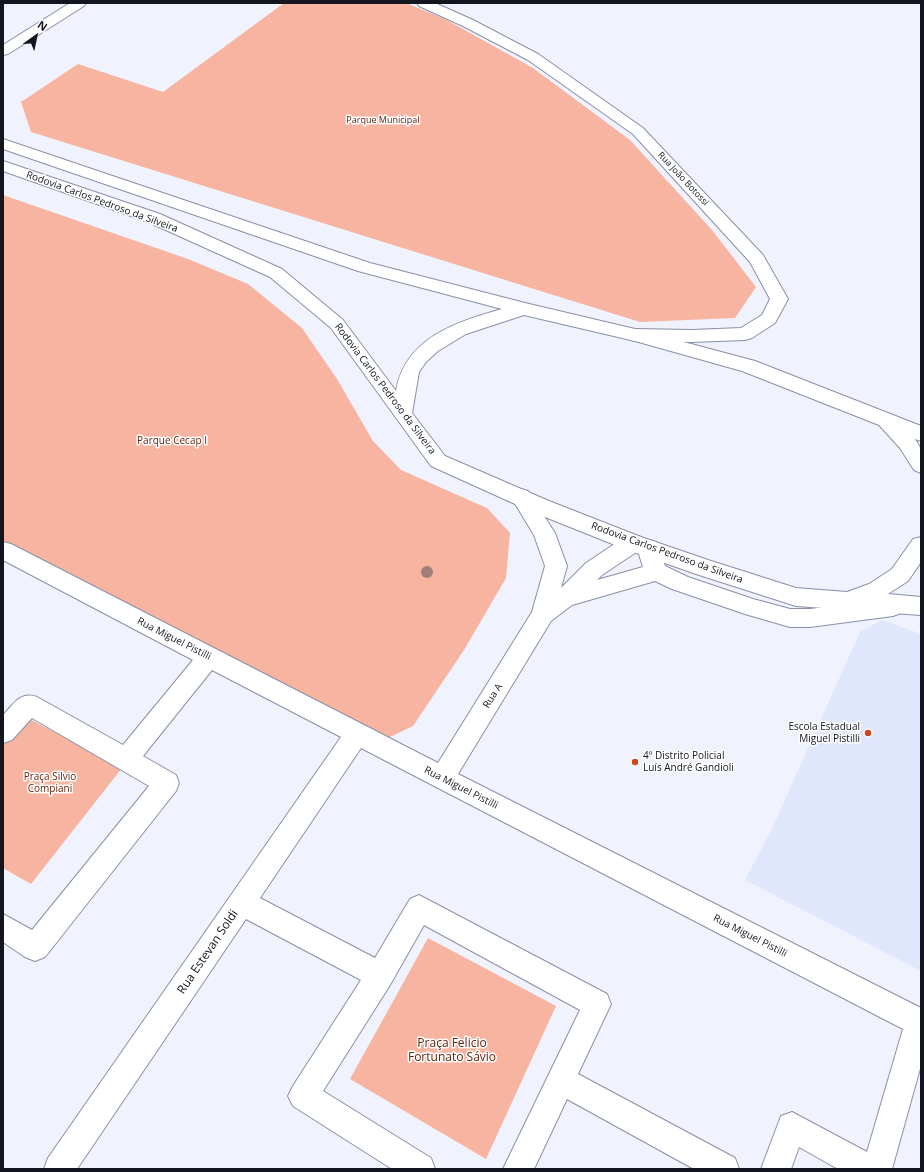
<!DOCTYPE html>
<meta charset="utf-8">
<style>
body{margin:0}
#map{position:relative;width:924px;height:1172px;overflow:hidden;background:#f0f3fe;font-family:"Open Sans",sans-serif}
canvas{display:block}
.frame{position:absolute;inset:0;border:4px solid #13151f;pointer-events:none}
.north{position:absolute;left:16px;top:16px;width:40px;height:40px;-webkit-text-stroke:3px #fff;paint-order:stroke;rotate:33deg;font-size:11px;font-weight:700;line-height:16px;text-align:center;color:#13151f}
.north::after{content:'';display:block;margin:auto;width:14px;height:18px;background:#13151f;clip-path:polygon(50% 0,100% 100%,50% 72%,0 100%)}
</style>
<div id="map">
<canvas width="924" height="1172"></canvas>
<div class="frame"></div>
<div class="north">N</div>
</div>
<script>
const ctx = document.querySelector('canvas').getContext('2d');
ctx.lineJoin = 'round';
function fillPath(path, color) { ctx.fillStyle = color; ctx.fill(path, 'evenodd'); }
function stroke(path, color, width, dash) { ctx.strokeStyle = color; ctx.lineWidth = width; ctx.lineCap = dash ? 'butt' : 'round'; ctx.setLineDash(dash || []); ctx.stroke(path); }
function write(font, color, halo, rows, align = 'center') {
  ctx.font = font + ' "Open Sans",sans-serif'; ctx.lineWidth = 3; ctx.setLineDash([]); ctx.textBaseline = 'middle'; ctx.strokeStyle = halo; ctx.fillStyle = color; for (const [text, x, y, turn = 0] of rows) {
    ctx.save(); ctx.translate(x, y); ctx.rotate((+turn || 0) * Math.PI / 180); ctx.textAlign = isNaN(turn) ? turn : align; if (halo) ctx.strokeText(text, 0, 0); ctx.fillText(text, 0, 0); ctx.restore();
  }
}
const built = new Path2D(`
 M882 620 921 634V971L745 880 771 831 860 632Z`);
const green = new Path2D(`
 M284 3H406L445 19 533 68 630 140 712 230 756 287 735 318 640 322 31 132 21 102 78 64 163 92Z
 M3 195 188 259 248 284 302 328 337 379 373 441 401 470 487 508 510 533 506 578 464 650 413 726 386 739 3 544Z
 M22 715 122 768 31 884 3 868V737Z
 M428 938 556 1006 486 1159 350 1079Z`);
const minor = new Path2D(`
 M70 3H86L84 6 8 54 3 55V45Z
 M417 3H435L473 20 538 54 643 128 763 255 788 299 775 323 752 338 745 340 692 342 635 341 628 339 626 335 628 331 635 329 692 330 741 328 762 315 770 299 750 262 633 134 528 60 463 26 419 6Z
 M521 489 528 491 555 533 567 566 561 588 586 563 625 537 633 535 641 537 643 541 648 540 656 542 665 566 688 577 753 599 790 609H810L893 598 901 601 904 607 901 613 893 616 810 627H790L745 614 672 589 655 581 572 605 551 621 458 774 921 1008V1065L892 1169H838L799 1147 791 1169H761L781 1116 792 1112 867 1152 903 1029 361 748 260 898 375 958 410 899 419 895 607 994 611 1004 578 1074 735 1158 739 1169H694L567 1099 534 1169H503L580 1010 424 925 390 985 323 1091 431 1158 435 1169H392L293 1106 288 1096 293 1086 361 980 246 919 77 1169H44L48 1158 341 737 212 670 143 756 176 775 179 783 176 791 45 957 35 961 25 957 3 942V914L32 930 149 786 32 718 12 740 3 743V715C14 704 20 691 37 697L123 745 193 660 3 560V542L11 544 438 763 532 612 545 566 534 535 511 497 514 491ZM638 551 643 567 597 580 602 575Z`);
const major = new Path2D(`
 M3 139 370 263 525 303 635 329 755 361 921 426V441L915 439 921 449V473L914 470 900 448 879 425 742 371 635 341 524 315 466 334 438 351 426 362 419 372 412 413 445 456 549 501 641 537 708 560 796 588 847 592 869 584 892 569 913 539 921 537V562L908 581 888 594 921 597V615L796 606 696 574 625 549 535 513 431 466 331 328 270 277 148 222 3 171V161L160 214 282 269 343 320 396 391C405 338 456 322 502 309L358 271 3 149Z`);
const trees = [
 [427,572]
];
const markers = [
 [868,733,4,"#cf4718"],
 [635,762,4,"#cf4718"]
];
const farParknames = [
 ["Parque Municipal",383,120]
];
const farStreetnames = [
 ["Rua João Botossi",683,179,47]
];
const streetNames = [
 ["Rodovia Carlos Pedroso da Silveira",102,202,20],
 ["Rodovia Carlos Pedroso da Silveira",385,389,53],
 ["Rodovia Carlos Pedroso da Silveira",667,553,20],
 ["Rua Miguel Pistilli",174,639,27],
 ["Rua A",493,696,-58],
 ["Rua Miguel Pistilli",461,788,27],
 ["Rua Miguel Pistilli",750,936,27]
];
const parkNames = [
 ["Parque Cecap I",172,441],
 ["Praça Silvio",50,777],
 ["Compiani",50,789]
];
const poiNames = [
 ["Escola Estadual",860,727],
 ["Miguel Pistilli",860,739],
 ["4º Distrito Policial",643,756,"left"],
 ["Luís André Gandioli",643,768,"left"]
];
const nearStreetnames = [
 ["Rua Estevan Soldi",208,952,-56]
];
const nearParknames = [
 ["Praça Felicio",452,1044],
 ["Fortunato Sávio",452,1058]
];
fillPath(built, '#e0e6fb');
fillPath(green, '#f7b4a0');
stroke(minor, '#898fa8', 2);
stroke(major, '#898fa8', 2);
fillPath(minor, '#fff');
fillPath(major, '#fff');
ctx.fillStyle = '#a28079';
for (const [x, y] of trees) { ctx.beginPath(); ctx.arc(x, y, 6, 0, 2 * Math.PI); ctx.fill(); }
for (const [x, y, r, color] of markers) { const dot = new Path2D(); dot.arc(x, y, r, 0, 2 * Math.PI); ctx.fillStyle = color; ctx.fill(dot); stroke(dot, '#fff', 1.5); }
write('9px', '#63220d', '#fff', farParknames);
write('9px', '#13151f', '#fff', farStreetnames);
write('10px', '#13151f', '#fff', streetNames);
write('10px', '#63220d', '#fff', parkNames);
write('10px', '#13151f', '#fff', poiNames, 'right');
write('12px', '#13151f', '#fff', nearStreetnames);
write('12px', '#63220d', '#fff', nearParknames);
</script>
